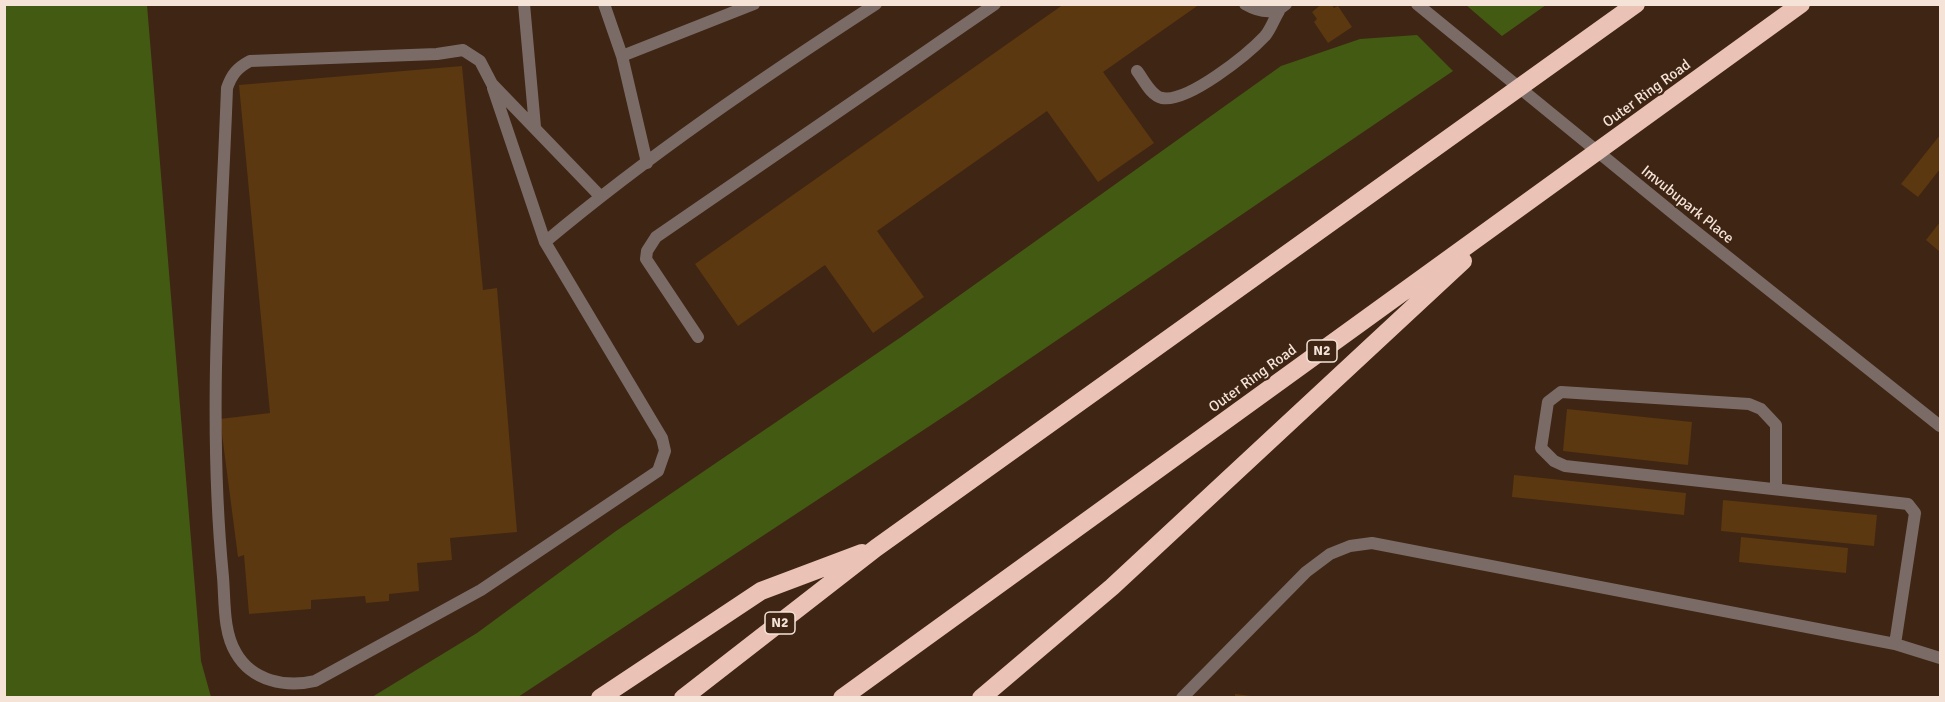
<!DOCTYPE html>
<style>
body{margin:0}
#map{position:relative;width:1945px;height:702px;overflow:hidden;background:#3f2514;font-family:Signika,sans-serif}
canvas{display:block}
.frame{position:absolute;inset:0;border:6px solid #f5e3d8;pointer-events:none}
</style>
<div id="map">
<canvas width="1945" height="702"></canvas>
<div class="frame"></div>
</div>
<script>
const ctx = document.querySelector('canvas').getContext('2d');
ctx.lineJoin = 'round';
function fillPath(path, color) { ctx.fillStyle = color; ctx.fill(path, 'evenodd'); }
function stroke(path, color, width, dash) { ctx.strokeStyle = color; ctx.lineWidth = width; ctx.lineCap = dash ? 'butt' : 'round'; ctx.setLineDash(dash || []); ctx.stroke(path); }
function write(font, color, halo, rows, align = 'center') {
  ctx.font = font + ' Signika,sans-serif'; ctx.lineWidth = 4.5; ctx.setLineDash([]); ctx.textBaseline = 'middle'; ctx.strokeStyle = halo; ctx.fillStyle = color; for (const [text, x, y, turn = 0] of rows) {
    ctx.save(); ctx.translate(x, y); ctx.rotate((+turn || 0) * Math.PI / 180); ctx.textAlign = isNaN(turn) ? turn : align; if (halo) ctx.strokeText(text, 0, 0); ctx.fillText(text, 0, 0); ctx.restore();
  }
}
const green = new Path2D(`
 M4 5H147L201 661 211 697H5Z
 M1466 5H1546L1502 36Z
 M1417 35 1453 71 966 402 518 697H372L477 633 616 531 904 335 1281 66 1360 39Z`);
const building = new Path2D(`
 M1064 4H1200L1103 72 1154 143 1098 182 1047 111 877 231 924 297 873 333 825 265 738 326 695 264Z
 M1322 4H1331L1334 8 1338 6 1352 27 1328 43 1314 22 1317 19 1312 12Z
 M462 66 483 290 497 288 517 532 450 538 452 560 417 563 419 591 389 594V601L366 603 365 596 311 600V609L249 614 244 555 238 557 220 419 270 413 239 85Z
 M1940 135V169L1918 197 1901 184Z
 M1940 222V252L1926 240Z
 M1567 409 1692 422 1688 465 1563 451Z
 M1514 475 1686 493 1684 515 1512 497Z
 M1723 500 1877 515 1874 546 1721 531Z
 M1741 537 1848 548 1846 573 1739 562Z
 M1235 694 1251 696V698H1235Z`);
const lane = new Path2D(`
 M524 4 535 127
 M604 4 622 56 647 163
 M1245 4C1259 12 1274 15 1286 4
 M1417 4 1685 223 1940 426
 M622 56 754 4
 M1137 71C1144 80 1151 96 1162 98 1188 103 1248 54 1265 36 1271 29 1274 19 1279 11
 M493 88 545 242
 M600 196 492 84 480 61 463 50 437 54 250 61C237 68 232 74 227 88 221 250 207 415 223 577 225 601 223 632 236 653 252 681 286 688 315 681L481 590 658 471 665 451 662 438 545 242C649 155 762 78 876 4
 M698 337 646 259 647 251 656 237 995 4
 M1895 644 1940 658
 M1182 698 1306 572 1330 554 1350 546 1372 543 1895 644 1915 513 1908 504 1565 466 1554 461 1541 448 1548 402 1561 392 1749 404 1761 409 1776 425V488`);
const highway = new Path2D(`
 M600 698 761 591 862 553
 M683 698 876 548 1636 4
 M842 698 1801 4
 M981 698 1112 587 1463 261`);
const shields = [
 [1322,351,30],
 [780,623,30]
];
const shieldNames = [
 ["N2",1322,351],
 ["N2",780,623]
];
const streetNames = [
 ["Outer Ring Road",1647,94,-36],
 ["Imvubupark Place",1687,205,39],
 ["Outer Ring Road",1253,379,-36]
];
fillPath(green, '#435a13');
fillPath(building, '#5b380f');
stroke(lane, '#7b6b66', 12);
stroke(highway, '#eac2b6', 18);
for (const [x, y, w] of shields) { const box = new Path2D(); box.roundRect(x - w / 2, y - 11, w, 22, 4.5); ctx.fillStyle = '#3f2514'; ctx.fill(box); stroke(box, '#f5e3d8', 1.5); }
write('bold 14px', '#f5e3d8', null, shieldNames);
write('15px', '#f5e3d8', '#3f2514', streetNames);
</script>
